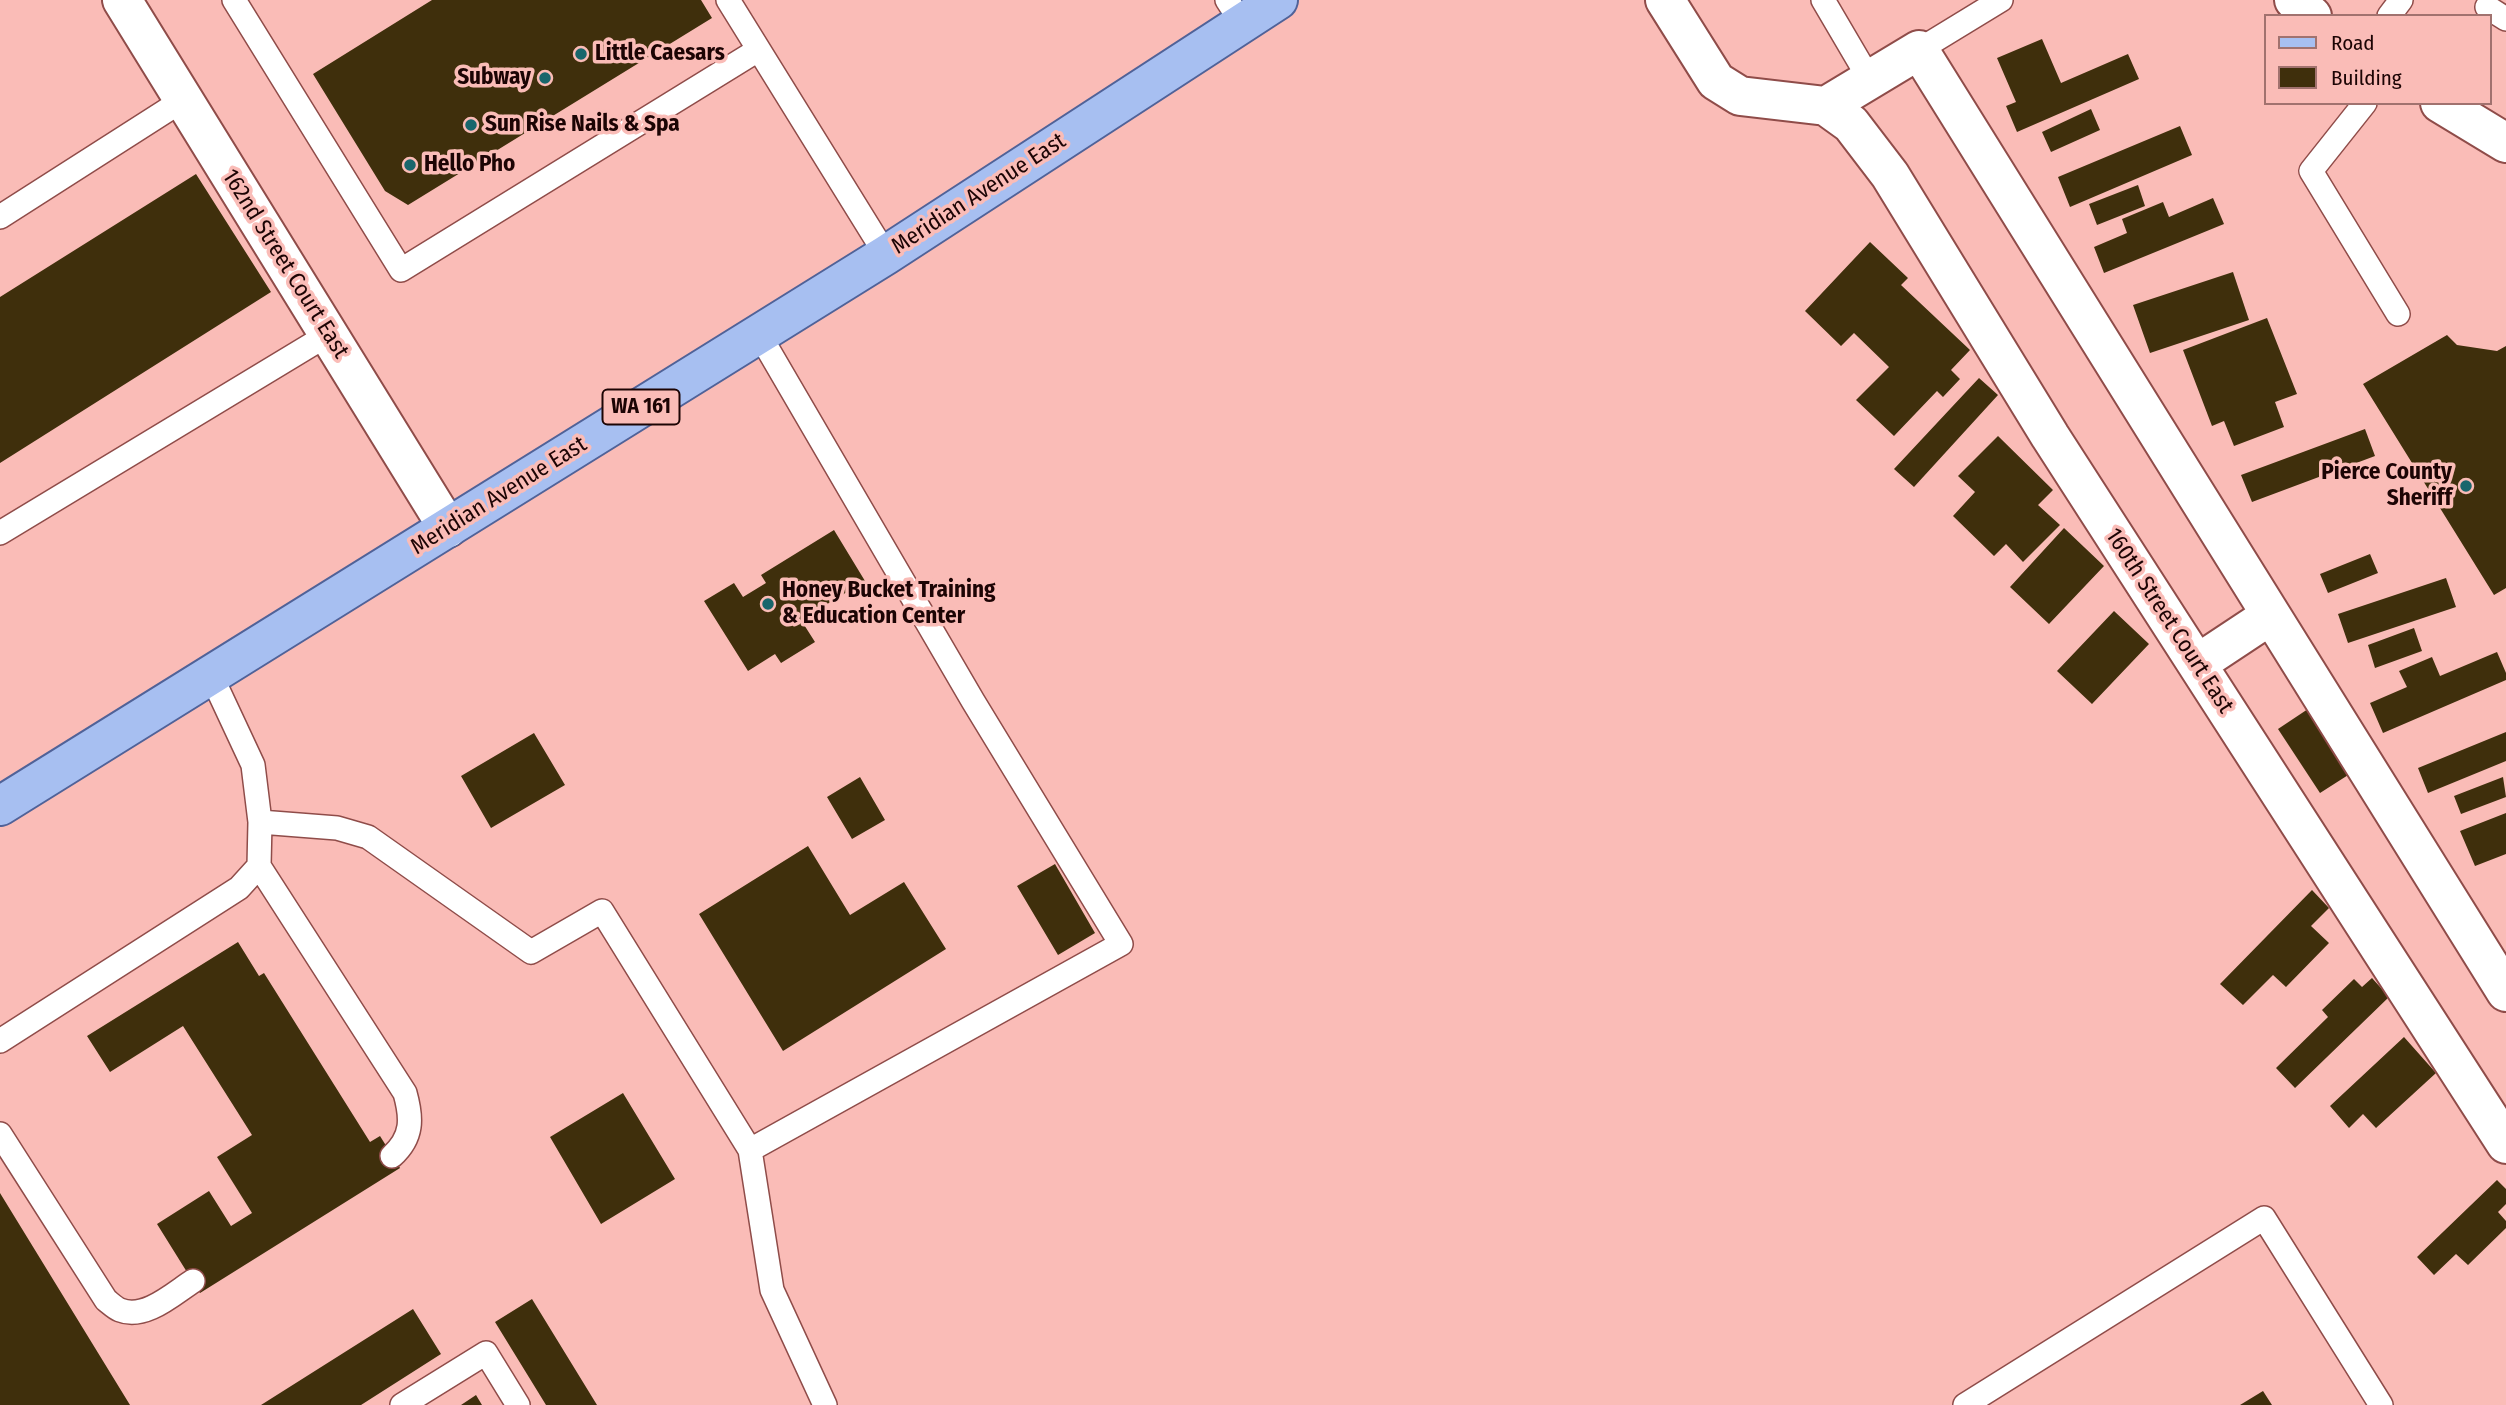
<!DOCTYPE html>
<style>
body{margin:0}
#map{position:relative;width:2506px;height:1405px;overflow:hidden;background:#fabcb7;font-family:"Fira Sans Condensed",sans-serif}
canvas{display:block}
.legend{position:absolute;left:2264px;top:14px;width:228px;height:91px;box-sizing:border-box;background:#fabcb7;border:2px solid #a1726f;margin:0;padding:9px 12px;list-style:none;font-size:21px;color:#1c0404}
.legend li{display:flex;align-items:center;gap:14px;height:35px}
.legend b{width:35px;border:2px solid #a1726f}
</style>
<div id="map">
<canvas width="2506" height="1405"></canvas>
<ul class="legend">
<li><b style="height:9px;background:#a7bff1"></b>Road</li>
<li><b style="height:19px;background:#3f2f0c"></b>Building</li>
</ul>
</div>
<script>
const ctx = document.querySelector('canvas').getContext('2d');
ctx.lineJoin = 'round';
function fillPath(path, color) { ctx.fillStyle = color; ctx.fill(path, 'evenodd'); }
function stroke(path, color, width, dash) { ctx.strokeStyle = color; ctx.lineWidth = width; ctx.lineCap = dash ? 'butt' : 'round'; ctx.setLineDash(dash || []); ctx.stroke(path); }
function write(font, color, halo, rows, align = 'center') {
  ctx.font = font + ' "Fira Sans Condensed",sans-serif'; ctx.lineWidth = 7; ctx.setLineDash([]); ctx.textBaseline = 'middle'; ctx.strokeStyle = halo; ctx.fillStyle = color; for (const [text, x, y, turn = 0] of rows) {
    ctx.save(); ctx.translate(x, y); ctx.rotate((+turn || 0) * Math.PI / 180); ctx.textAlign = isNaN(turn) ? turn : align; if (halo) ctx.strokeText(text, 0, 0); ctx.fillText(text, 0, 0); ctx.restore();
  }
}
const building = new Path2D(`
 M432 0H701L712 18 408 205 385 191 313 74Z
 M2042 39 2061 83 2128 54 2139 79 2017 132 2006 106 2016 102 1997 58Z
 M2091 109 2100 130 2051 152 2042 132Z
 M2180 126 2192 155 2070 207 2058 177Z
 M196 174 271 292 0 463V297Z
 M2138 185 2145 206 2097 225 2089 204Z
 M2213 198 2224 224 2104 273 2094 247 2127 233 2122 219 2163 202 2169 217Z
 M1870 242 1908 278 1901 285 1970 350 1951 370 1960 379 1943 397 1937 391 1894 436 1856 400 1889 367 1854 333 1841 346 1805 311Z
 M2233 272 2249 320 2150 353 2133 305Z
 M2267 318 2297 394 2275 402 2284 427 2234 446 2224 421 2212 426 2183 350Z
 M2447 335 2457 345 2497 351 2506 346V588L2494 595 2363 384Z
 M1979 378 1998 395 1914 487 1894 469Z
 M2365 429 2375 456 2252 502 2241 475Z
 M1998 436 2053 490 2038 505 2060 525 2023 562 2006 544 1994 556 1953 516 1975 492 1958 476Z
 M2064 528 2104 566 2049 624 2010 587Z
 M834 530 865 581 801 620 815 642 781 663 775 654 748 671 704 601 734 583 743 597 766 583 761 575Z
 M2370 554 2378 573 2328 593 2320 574Z
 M2446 578 2456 607 2348 643 2338 614Z
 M2114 611 2149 644 2092 704 2057 671Z
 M2414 628 2422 651 2375 668 2368 645Z
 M2497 652 2506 673V680L2383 733 2370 703 2407 687 2399 671 2432 657 2440 676Z
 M2314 705 2356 770 2320 793 2278 729Z
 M2506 732V761L2428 793 2418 768Z
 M534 733 565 785 491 828 461 776Z
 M860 777 885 820 852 839 827 797Z
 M2503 777 2506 797 2461 814 2454 796Z
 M2506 813V854L2475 866 2460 831Z
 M808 846 850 915 904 882 946 949 783 1051 699 914Z
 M1055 864 1095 933 1058 955 1017 886Z
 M2312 890 2329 908 2311 926 2329 943 2286 987 2273 975 2243 1005 2220 984Z
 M238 942 259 976 264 973 370 1142 380 1136 400 1168 200 1293 157 1224 209 1191 231 1226 252 1213 217 1157 252 1135 183 1026 110 1072 87 1036Z
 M2372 978 2389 997 2295 1088 2276 1068 2328 1017 2322 1010 2354 979 2362 987Z
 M2404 1037 2436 1073 2376 1128 2363 1114 2349 1128 2330 1106Z
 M623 1093 675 1179 601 1224 550 1137Z
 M2497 1180 2506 1189V1204L2498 1212 2506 1221V1228L2468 1265 2456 1254 2434 1275 2417 1257Z
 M0 1193 130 1405H0Z
 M532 1299 597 1405H546L495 1322Z
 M413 1309 441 1354 361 1405H261Z
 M2263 1391 2272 1405H2240Z
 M476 1395 482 1405H461Z`);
const service = new Path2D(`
 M234 0 401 270 758 50
 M728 0 886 255
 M1227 0 1242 23
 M1823 0 1870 80
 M2487 7 2506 19
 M2389 16 2401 0
 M1919 50 2001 0
 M2365 103 2311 171 2398 314
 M0 217 183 100
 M0 533 329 334
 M260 822 337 828 368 837 531 952 602 911 750 1150 772 1290 825 1405
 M259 866 405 1093C412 1118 413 1137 392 1156
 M0 1041 239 888 259 866 260 822 253 765 211 675
 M0 1134 106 1300C110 1303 115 1308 120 1310 145 1320 173 1294 193 1281
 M750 1150 1121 944 973 701 759 334
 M402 1405 486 1353 518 1405
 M1965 1405 2264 1218 2381 1405`);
const minor = new Path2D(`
 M122 0 448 528
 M1665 0 1716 81 1740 96 1826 106 1851 124 1890 175 2050 436 2506 1144
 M1826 106 1919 50 2506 992
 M2197 664 2271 615`);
const tertiary = new Path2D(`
 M2294 0 2312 16
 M2440 103 2506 143`);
const primary = new Path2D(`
 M0 806 886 255 1278 0`);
const markers = [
 [581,54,7,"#18666c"],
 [545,78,7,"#18666c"],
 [471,125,7,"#18666c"],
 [410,165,7,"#18666c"],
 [2466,486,7,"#18666c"],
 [768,604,7,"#18666c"]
];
const shields = [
 [641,407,77]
];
const shieldNames = [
 ["WA 161",641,407]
];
const poiNames = [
 ["Little Caesars",595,54],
 ["Subway",531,78,"right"],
 ["Sun Rise Nails & Spa",485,125],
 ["Hello Pho",424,165],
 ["Pierce County",2452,473,"right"],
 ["Sheriff",2452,499,"right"],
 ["Honey Bucket Training",782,591],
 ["& Education Center",782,617]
];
const streetNames = [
 ["Meridian Avenue East",979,194,-33],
 ["162nd Street Court East",285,264,58],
 ["Meridian Avenue East",499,496,-32],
 ["160th Street Court East",2169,621,57]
];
fillPath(building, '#3f2f0c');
stroke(service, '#8f4c49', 26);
stroke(minor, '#8f4c49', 42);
stroke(tertiary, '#8f4c49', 42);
stroke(primary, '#506298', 42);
stroke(service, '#fff', 23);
stroke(minor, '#fff', 38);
stroke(tertiary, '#fff', 38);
stroke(primary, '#a7bff1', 38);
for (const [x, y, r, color] of markers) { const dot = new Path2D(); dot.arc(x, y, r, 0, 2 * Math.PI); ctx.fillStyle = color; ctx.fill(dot); stroke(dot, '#fabcb7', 2.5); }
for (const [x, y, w] of shields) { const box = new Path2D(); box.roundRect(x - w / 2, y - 17.5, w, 35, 5); ctx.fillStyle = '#fabcb7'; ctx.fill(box); stroke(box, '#1c0404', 2); }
write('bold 21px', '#1c0404', null, shieldNames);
write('bold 23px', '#1c0404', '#fabcb7', poiNames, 'left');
write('23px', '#1c0404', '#fabcb7', streetNames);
</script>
